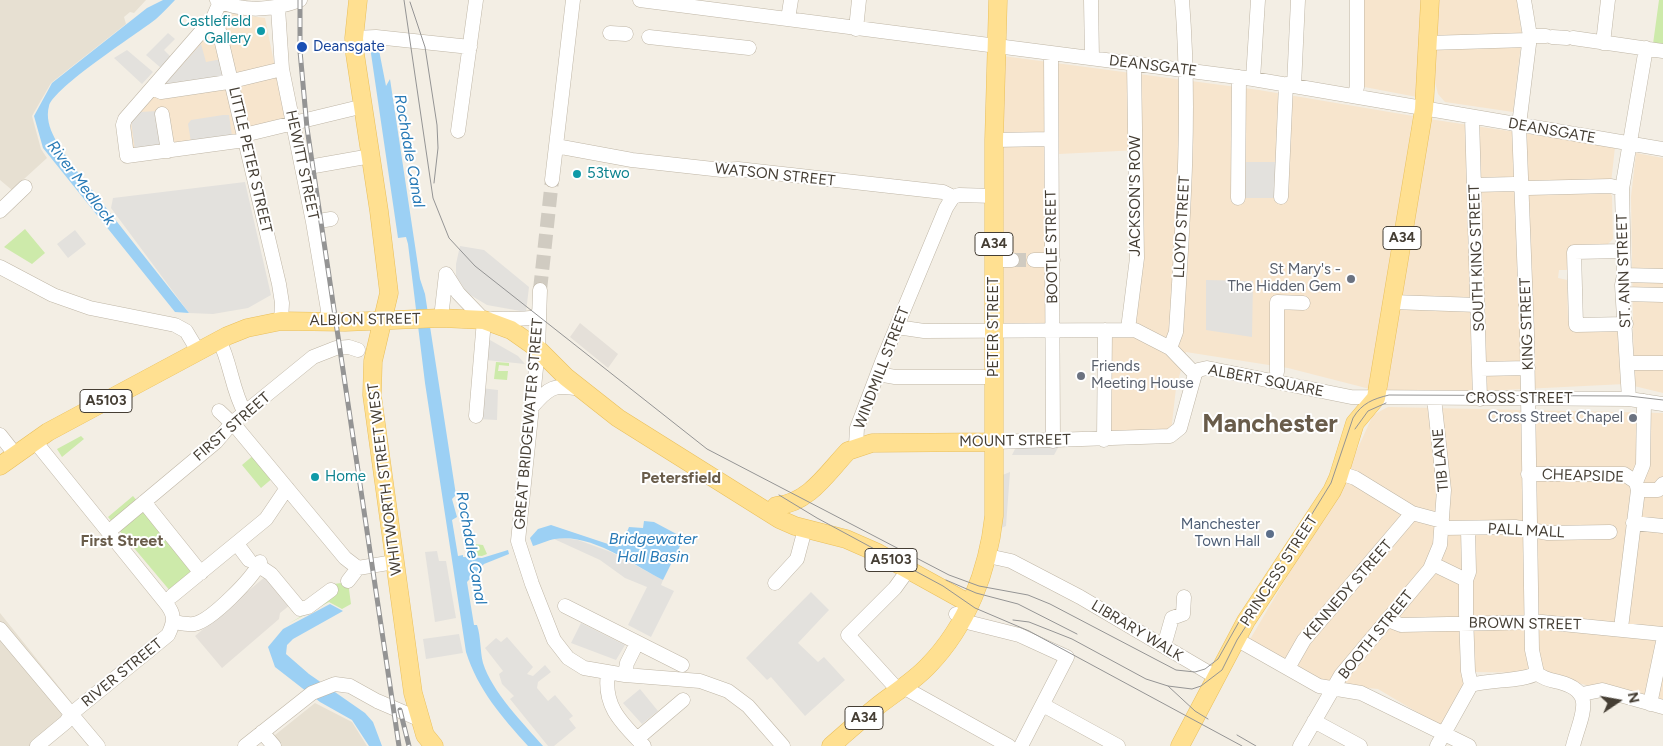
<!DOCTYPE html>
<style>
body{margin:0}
#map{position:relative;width:1663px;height:746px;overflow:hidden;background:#f3eee4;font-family:Figtree,sans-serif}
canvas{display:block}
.north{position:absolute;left:1593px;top:676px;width:50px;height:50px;-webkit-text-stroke:4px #fff;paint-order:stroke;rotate:78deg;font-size:14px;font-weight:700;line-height:20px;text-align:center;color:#453e34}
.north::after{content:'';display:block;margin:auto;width:18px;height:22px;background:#453e34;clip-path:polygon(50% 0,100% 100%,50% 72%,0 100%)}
</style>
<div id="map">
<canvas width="1663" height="746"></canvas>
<div class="north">N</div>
</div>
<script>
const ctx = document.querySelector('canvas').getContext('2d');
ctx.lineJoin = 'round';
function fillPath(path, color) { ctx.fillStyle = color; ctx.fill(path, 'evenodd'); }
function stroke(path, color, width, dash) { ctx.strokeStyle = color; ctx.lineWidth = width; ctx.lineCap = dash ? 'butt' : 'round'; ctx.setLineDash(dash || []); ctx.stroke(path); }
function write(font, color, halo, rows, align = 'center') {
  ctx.font = font + ' Figtree,sans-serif'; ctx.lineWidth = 4; ctx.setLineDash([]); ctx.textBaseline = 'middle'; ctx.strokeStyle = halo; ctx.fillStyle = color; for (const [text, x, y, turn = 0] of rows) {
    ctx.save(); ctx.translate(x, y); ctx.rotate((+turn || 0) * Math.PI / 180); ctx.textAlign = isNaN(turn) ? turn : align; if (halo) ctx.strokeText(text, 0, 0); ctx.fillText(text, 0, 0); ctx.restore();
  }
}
const residential = new Path2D(`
 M0 0H146L134 13 130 12 124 17 126 24 51 83 32 116 41 149 47 158 12 190 0 180Z
 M0 613 72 703 64 719 32 746H0Z
 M315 703 352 722 367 746H275L270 739Z`);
const commercial = new Path2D(`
 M1360 0H1422L1417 97 1359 86Z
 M1439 0H1517L1522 36 1513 112 1445 102 1438 94 1434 78Z
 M226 13 265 18 285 117 235 137 133 150 130 120Z
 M1003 56 1259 90 1413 116 1370 389 1288 368 1186 352 1176 388 1171 432 1111 434 1110 336 1132 331 1139 150 1059 154 1055 326H1004Z
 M1429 119 1615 147 1610 192 1612 196 1613 239 1606 246 1570 248 1568 270H1559L1558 278 1567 280 1568 319 1572 329 1623 328 1625 384 1483 391H1386Z
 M1636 153 1663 158V393L1634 386 1631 197Z
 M1388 407 1663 413V706L1542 673 1471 672 1442 727 1378 689 1328 684 1249 641 1340 487 1373 415Z`);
const industrial = new Path2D(`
 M580 323 618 354 608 368 570 337Z
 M266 576 290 605 280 613 279 619 222 668 195 636Z`);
const green = new Path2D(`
 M1659 0H1663V46L1653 44Z
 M25 229 45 253 32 264 4 247Z
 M496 362 509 363V366L499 365 498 371H508L507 380 494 379Z
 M81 436 84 439 62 457 57 449Z
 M255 454 274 477 261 488 242 465Z
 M133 496 196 571 171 592 108 517Z
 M466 543 483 545 487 554 482 556 468 555Z
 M348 582 351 604 342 609 329 602 288 624 312 610 334 584Z`);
const parking = new Path2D(`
 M168 33 175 39 164 50 171 57 161 68 146 55Z
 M201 44 206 62 222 59 226 78 163 86Z
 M127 50 153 72 142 84 114 58Z
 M158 111 163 145 135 150 131 121 139 112Z
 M223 115H229L232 136 191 142 188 124 191 120Z
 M1246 162H1279L1278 198H1245Z
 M245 182 271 295 248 308 213 314 189 313 111 208 113 198Z
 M75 230 86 244 68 258 57 244Z
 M460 246 484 250 529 287 526 312 487 305 467 293 456 276V264Z
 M1206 280 1253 281 1252 337 1206 330Z
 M490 340 518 356 525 364 486 360 487 342Z
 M481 388 498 390 497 420 478 419Z
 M1059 446 1054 455H1012L1016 447Z
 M1010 472 1006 526 997 530 1000 476Z
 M564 538 578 540 611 552 663 580 661 585 674 591 651 637 628 625 647 587 625 578 600 560 554 539Z
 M437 551 439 561H446L456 618 435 622 425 552Z
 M811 592 829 610 798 643 818 662 824 657 845 680 805 716 771 677 767 680 746 658Z
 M581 623 625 645 616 660 571 643Z
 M459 634 463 653 426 659 423 639Z
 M507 637 533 667 527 674 533 676 545 665 551 672 538 682 537 688 548 701 555 695 573 716 569 719 576 728 554 746H548L510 699 514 696 502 684 499 674 503 671 485 648 496 638 501 642Z
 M640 689 658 711 642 724 623 703Z`);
const water = new Path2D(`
 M163 0H175C169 6 163 13 156 19 137 34 54 87 49 106 43 128 62 149 73 166L189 313 175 312 43 148 34 116 52 83 147 8Z
 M369 40H377L386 86 390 79 420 279 425 294 456 495 452 499 457 517 452 520 458 556 463 555V557L482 558 508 550 509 554 484 564 467 582 474 625H477C481 637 480 651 483 663 492 692 524 724 543 746H528C502 717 478 690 466 652L425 383 408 244 406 237 398 238Z
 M644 521 654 522 684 538 663 580C633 565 592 533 555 539 548 540 540 544 533 546L530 538 538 529 551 525 617 547 628 541 624 539 629 527 643 528Z
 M330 604 343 611 293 639 287 645 286 654 309 674 365 713 373 722 382 746H369L352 720 320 702 275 667 268 647 283 629Z`);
const minorTunnel = new Path2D(`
 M1012 260H1034
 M540 290 552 180`);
const minor = new Path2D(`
 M217 0C243 13 274 10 300 0
 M640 0 1253 79 1663 149
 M1091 0 1092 58
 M1524 0 1530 36 1519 125 1527 333 1532 650 1537 673
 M220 2 213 18 125 119 123 125 127 156 245 140
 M278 8 282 69 313 222 328 310 327 322
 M213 18 217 22 279 284 282 303 281 321
 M788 19 791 0
 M856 29 859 0
 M610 33 626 34
 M1530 36H1546
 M649 37 749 48
 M1552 37 1567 38
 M354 38 376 37 470 47
 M1573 38 1663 51
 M1428 43 1528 40
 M1603 43 1608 0
 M1051 53 1053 441
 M1253 79 1258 0
 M1294 86 1298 0
 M152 88 161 92 228 82 282 69
 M1354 96 1357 87V0
 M162 114 168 151
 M1472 117 1480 399
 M458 131 476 0
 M244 135 364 106
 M994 140 1051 139
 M556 146 632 160 722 170 738 169 943 192 953 197 959 195 994 196
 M303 168 371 156
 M552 180 573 0
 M1475 185 1514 184 1528 188 1611 186 1622 189
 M1281 197 1286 84
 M1238 198 1239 77
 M0 211 25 187
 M313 222 331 219
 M1623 251 1574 252 1576 325 1626 324
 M994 260H1012
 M1034 260H1053
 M0 267 53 295 90 308 175 325 186 331 198 351
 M446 274 458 293 484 320
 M1624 275 1663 276
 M540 290 538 349 518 541 532 584 554 640 568 658 584 668 625 675 700 681 728 691 748 706 783 746
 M1624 294 1663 295
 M1392 302 1478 305
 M441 318 446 274
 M485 320C502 317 518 321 535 317L539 312
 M897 327 924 331 1135 330 1170 348 1195 374
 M1128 329 1137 258 1134 63
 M219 340C231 363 232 391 245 413
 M1170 348 1176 332C1183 222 1191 111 1182 0
 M1627 363H1663
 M1480 369 1528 368
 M1277 372V302L1303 303
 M878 374 895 377H994
 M1629 399 1622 285 1624 275 1622 189 1646 48
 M532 407C549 387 554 384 580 389
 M219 411 237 428 345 558 358 568 394 562
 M476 416 484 320
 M0 435 15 454
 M34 440 165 602C175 614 175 621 168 635L71 714 66 722 37 746
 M1104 440 1105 330
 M994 442 1170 436 1180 428 1195 374 1198 370 1207 368 1351 397 1629 399 1663 404
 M856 446 857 428 882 362 946 208 953 197
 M1340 473 1355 478 1412 513 1442 521
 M1528 474H1624L1636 482
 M1638 490H1658L1663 484
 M144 502 201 573
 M1633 523 1663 526
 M113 528 216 442 232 423 313 357 336 348 349 347 358 350
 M1442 528 1515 527 1548 533 1610 532
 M1468 529 1469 572 1466 580V614L1468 671 1471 685
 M237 544 249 560
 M988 556 1011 561 1080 597 1216 677
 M1433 564 1466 580
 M259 566 271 574 300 609 308 607 331 590
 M348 581 358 568
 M775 583 797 559 805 529
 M172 596 266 519 287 488
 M565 606 682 665
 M956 614 971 623 1019 635 1067 657 1021 746
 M1388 620 1401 625 1542 622 1663 634
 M174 622C180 623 188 625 194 624 211 621 253 578 260 562
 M1621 628 1638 490 1636 482 1643 465 1644 401
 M0 629 98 746
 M1236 639 1319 686 1361 693 1469 746
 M1164 646 1172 618 1183 614 1184 597
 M1288 668 1304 640 1412 513
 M608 673C603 707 622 723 644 746
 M1537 673C1543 679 1551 680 1559 682 1598 692 1580 717 1573 746
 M625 675 627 663 637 643
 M903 687 1009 746
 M898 690 848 635 895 588 908 570
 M1582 694 1602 690 1663 707
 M1650 704 1663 642
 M1043 705 1118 746
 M1314 721 1360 746
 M262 732 274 746
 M637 739 683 700
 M245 746 312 693 335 684 350 686 377 701 419 719
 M1300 746 1341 675 1430 569 1440 545 1444 490 1434 398
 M1437 746 1471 685C1491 679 1522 682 1537 673`);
const major = new Path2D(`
 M358 0 354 38 355 54 379 211 389 293 373 361 372 395 413 693 425 735 434 746
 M0 466 48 432 227 336 247 328 281 321 345 322 441 318 484 320 511 330 538 349 566 377 618 418 779 519 795 526 846 539 878 553 970 604
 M776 506C809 503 827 473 848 451L872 443 994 442
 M831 746C845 734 859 721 874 709 892 694 912 683 928 666 967 626 988 571 994 516V140L998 0
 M1180 746 1246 621 1332 491 1338 478 1355 423 1376 398 1424 109 1430 0`);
const tram = new Path2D(`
 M404 0 433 198 449 238 475 266 707 449 949 575 979 586 1028 595 1050 604 1176 670 1195 672 1205 669 1218 659 1240 620 1304 527 1331 483 1353 418C1362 403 1373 399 1389 395L1629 396 1663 400
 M410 2 425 47 437 125 438 148 434 183
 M1355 429 1368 411 1386 403
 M779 495 817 518 943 586 975 608 1029 631 1242 746
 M946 580 976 593 1018 604 1077 634
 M1013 620 1029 622 1072 639 1146 679 1168 686 1192 689 1201 686 1222 670 1237 640 1277 578
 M1168 686 1195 711 1208 719
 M1237 735 1256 746`);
const rail = new Path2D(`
 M300 0V51L307 128 399 746
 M400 710 409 746`);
const markers = [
 [261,31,5,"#0f9aa8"],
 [302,47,6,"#1a4fb4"],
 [577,174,5,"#0f9aa8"],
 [1351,279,5,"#6b7280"],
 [1081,376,5,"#6b7280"],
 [1633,418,5,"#6b7280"],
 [315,477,5,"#0f9aa8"],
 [1270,534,5,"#5c6f8a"]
];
const shields = [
 [1402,238,38],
 [994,244,38],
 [106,401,52],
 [891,560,52],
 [864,718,38]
];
const shieldNames = [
 ["A34",1402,238],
 ["A34",994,244],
 ["A5103",106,401],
 ["A5103",891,560],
 ["A34",864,718]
];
const cultureNames = [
 ["Castlefield",251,22,"right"],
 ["Gallery",251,39,"right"],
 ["53two",587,174],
 ["Home",325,477]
];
const transitNames = [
 ["Deansgate",313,47]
];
const streetNames = [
 ["DEANSGATE",1153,66,7],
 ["DEANSGATE",1552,131,10],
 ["LITTLE PETER STREET",250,160,77],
 ["HEWITT STREET",302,165,78],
 ["WATSON STREET",775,175,6],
 ["JACKSON'S ROW",1136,196,-90],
 ["LLOYD STREET",1182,227,-87],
 ["BOOTLE STREET",1052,247,-91],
 ["SOUTH KING STREET",1477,258,-92],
 ["ST. ANN STREET",1624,271,-92],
 ["ALBION STREET",365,320,-1],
 ["KING STREET",1527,324,-92],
 ["PETER STREET",994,327,-90],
 ["WINDMILL STREET",882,368,-69],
 ["ALBERT SQUARE",1266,381,11],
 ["CROSS STREET",1519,399],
 ["GREAT BRIDGEWATER STREET",529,424,-85],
 ["FIRST STREET",232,427,-41],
 ["MOUNT STREET",1015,441,-1],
 ["TIB LANE",1441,460,-95],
 ["CHEAPSIDE",1583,476,2],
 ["WHITWORTH STREET WEST",385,479,-97],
 ["PALL MALL",1526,531,3],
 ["PRINCESS STREET",1279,571,-57],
 ["KENNEDY STREET",1348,590,-49],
 ["BROWN STREET",1525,624,1],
 ["LIBRARY WALK",1137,631,31],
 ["BOOTH STREET",1376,635,-51],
 ["RIVER STREET",122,673,-39]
];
const worshipNames = [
 ["St Mary's -",1341,270],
 ["The Hidden Gem",1341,287],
 ["Friends",1091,367,"left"],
 ["Meeting House",1091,384,"left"],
 ["Cross Street Chapel",1623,418]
];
const serviceNames = [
 ["Manchester",1260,525],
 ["Town Hall",1260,542]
];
const waterNames = [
 ["Rochdale Canal",409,151,80],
 ["River Medlock",81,183,53],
 ["Bridgewater",653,539],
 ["Hall Basin",653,557],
 ["Rochdale Canal",471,548,80]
];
const neighbourhoodNames = [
 ["Petersfield",681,478],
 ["First Street",122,541]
];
const townNames = [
 ["Manchester",1270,425]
];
fillPath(residential, '#e7e0d2');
fillPath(commercial, '#f7e5cd');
fillPath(industrial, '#e5e0d9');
fillPath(green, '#cdeaaa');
fillPath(parking, '#e3e1dd');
fillPath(water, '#9cd0f4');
stroke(minorTunnel, '#d0cbc1', 14, [14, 7]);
stroke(minor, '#bfb6a6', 15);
stroke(major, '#e9bf5b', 19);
stroke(minor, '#fff', 14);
stroke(major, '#ffe091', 18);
stroke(tram, '#949494', 1);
stroke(rail, '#949494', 5);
stroke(rail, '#fff', 3, [9]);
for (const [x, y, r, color] of markers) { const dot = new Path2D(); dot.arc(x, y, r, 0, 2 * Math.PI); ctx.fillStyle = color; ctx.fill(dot); stroke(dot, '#fff', 2); }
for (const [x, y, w] of shields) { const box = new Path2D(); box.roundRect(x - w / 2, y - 11.5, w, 23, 4); ctx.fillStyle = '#fff'; ctx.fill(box); stroke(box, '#453e34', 1); }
write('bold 14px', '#453e34', null, shieldNames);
write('15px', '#0d838f', '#fff', cultureNames, 'left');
write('15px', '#164399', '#fff', transitNames, 'left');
write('15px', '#453e34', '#fff', streetNames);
write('15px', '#5b616d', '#fff', worshipNames, 'right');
write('15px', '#4e5e75', '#fff', serviceNames, 'right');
write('italic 16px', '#287ab6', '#fff', waterNames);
write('bold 16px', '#695c4a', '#fff', neighbourhoodNames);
write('bold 25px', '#695c4a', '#fff', townNames);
</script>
